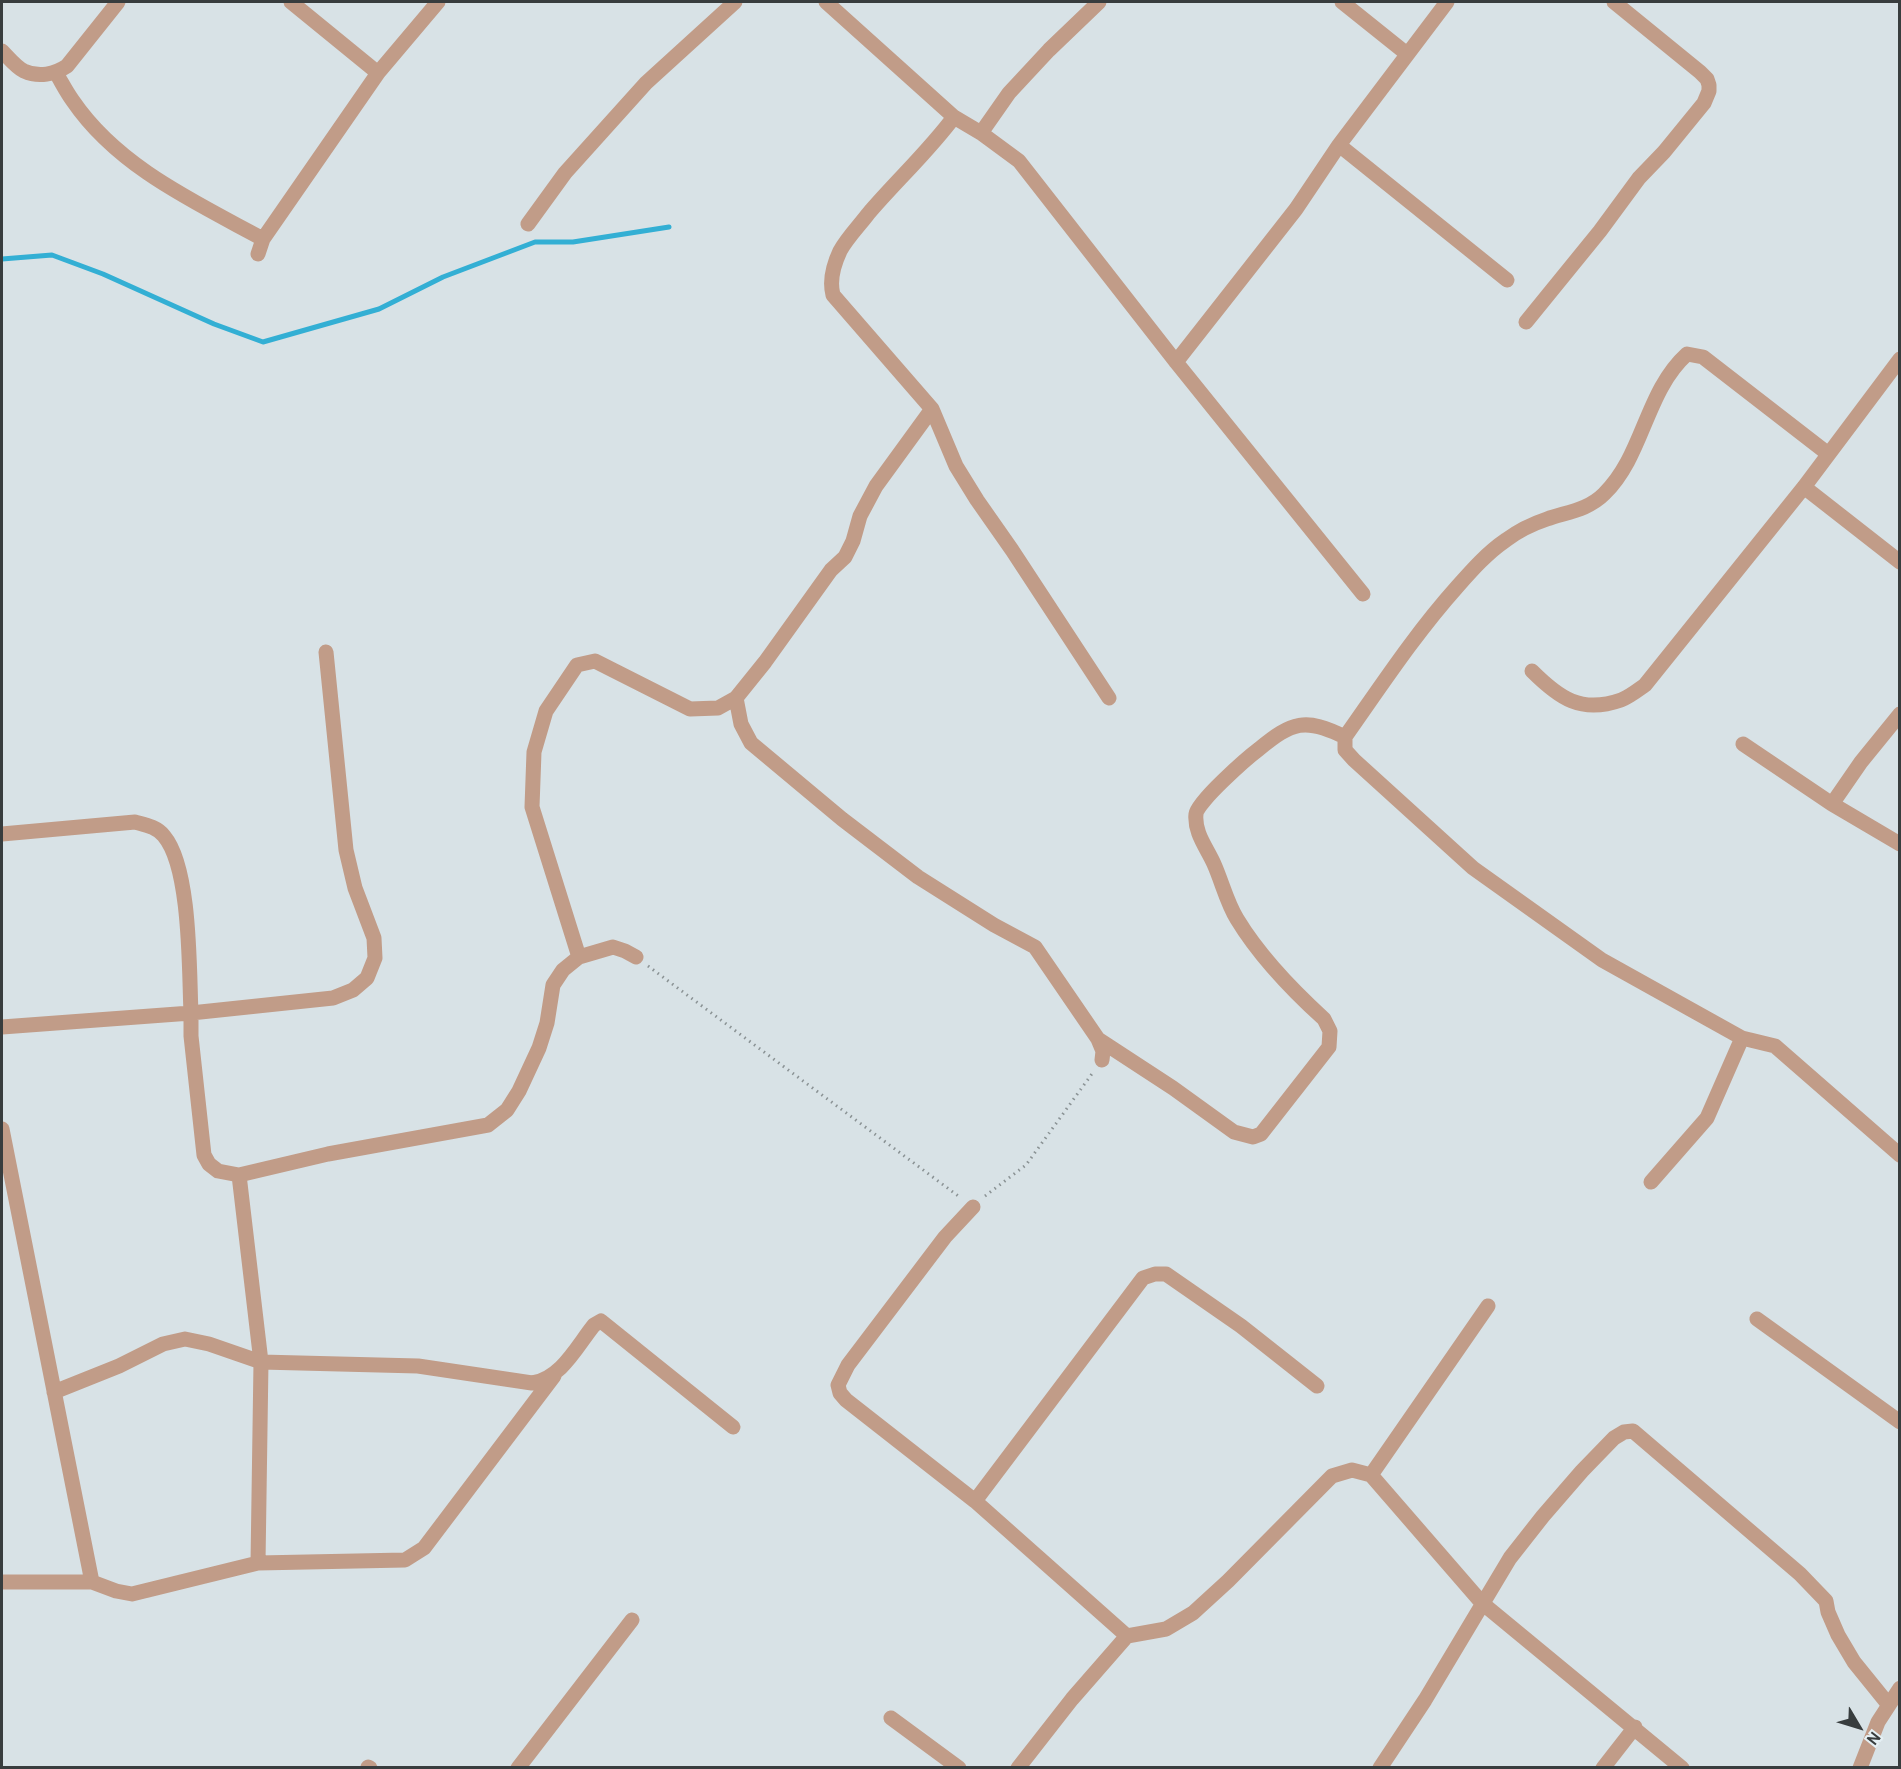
<!DOCTYPE html>
<style>
body{margin:0}
#map{position:relative;width:1901px;height:1769px;overflow:hidden;background:#d8e2e6;font-family:Cabin,sans-serif}
canvas{display:block}
.frame{position:absolute;inset:0;border:3px solid #383d3e;pointer-events:none}
.north{position:absolute;left:1829px;top:1697px;width:60px;height:60px;-webkit-text-stroke:4px #e5f0f4;paint-order:stroke;rotate:128deg;font-size:16px;font-weight:700;line-height:24px;text-align:center;color:#383d3e}
.north::after{content:'';display:block;margin:auto;width:21px;height:27px;background:#383d3e;clip-path:polygon(50% 0,100% 100%,50% 72%,0 100%)}
</style>
<div id="map">
<canvas width="1901" height="1769"></canvas>
<div class="frame"></div>
<div class="north">N</div>
</div>
<script>
const ctx = document.querySelector('canvas').getContext('2d');
ctx.lineJoin = 'round';
function stroke(path, color, width, dash) { ctx.strokeStyle = color; ctx.lineWidth = width; ctx.lineCap = dash ? 'butt' : 'round'; ctx.setLineDash(dash || []); ctx.stroke(path); }
const stream = new Path2D(`
 M2 259 52 255 103 274 214 324 263 342 379 309 443 277 535 242H573L669 227`);
const path = new Path2D(`
 M648 966 961 1198
 M985 1196 1026 1165 1094 1071`);
const minor = new Path2D(`
 M291 2 378 73
 M826 2 954 117 981 133 1019 161 1176 362 1363 594
 M1342 2 1407 54
 M2 51C8 57 16 67 24 71 39 78 55 74 67 66L118 2
 M56 73C62 83 67 93 73 101 118 167 195 202 263 239
 M954 117C928 152 896 181 868 214 859 226 847 238 840 251 833 266 829 280 833 295L932 409 956 466 977 500 1012 550 1109 698
 M981 133 1009 93 1049 50 1099 2
 M1339 145 1507 280
 M528 224 565 173 646 83 735 2
 M258 254 263 239 378 73 438 2
 M1526 322 1600 231 1639 178 1664 152 1704 103 1709 91V85L1707 79 1700 72 1614 2
 M1176 362 1296 209 1339 145 1447 2
 M1827 453 1703 357 1687 354C1645 392 1644 455 1604 494 1588 510 1567 512 1547 519 1532 524 1518 531 1506 540 1487 553 1472 570 1457 587 1415 634 1381 686 1345 737V750L1354 760 1473 868 1602 960 1742 1038 1775 1046 1900 1155
 M1804 487 1900 562
 M1532 671C1559 698 1581 714 1621 700 1629 697 1638 690 1645 685L1804 487 1900 359
 M736 698 741 724 751 743 842 819 918 877 994 925 1035 947 1098 1039 1103 1051 1102 1060
 M1743 744 1832 804 1900 844
 M1832 804 1861 762 1900 714
 M2 834 135 822C146 825 157 827 164 836 191 868 189 971 191 1013L333 998 353 990 367 978 375 958 374 938 355 888 346 850 326 652
 M579 957 532 807 534 752 546 711 577 665 595 661 690 709 718 708 736 698 765 662 831 570 845 557 853 541 860 516 876 486 932 409
 M2 1027 191 1013V1036L204 1155 209 1164 218 1171 239 1175 328 1154 488 1125 507 1110 519 1091 539 1048 547 1023 553 985 563 970 579 957 613 947 625 951 636 957
 M1098 1039 1173 1088 1234 1132 1253 1137 1261 1134 1329 1047 1330 1031 1324 1019C1291 989 1260 957 1237 919 1227 903 1222 882 1214 864 1207 848 1194 833 1196 814 1197 802 1247 758 1259 749 1292 722 1305 717 1345 737
 M2 1129 92 1582
 M239 1175 261 1362 258 1563
 M1651 1182 1707 1118 1742 1038
 M973 1207 945 1237 848 1365 838 1385 840 1393 846 1400 975 1501 1127 1636
 M1757 1319 1900 1422
 M54 1392 119 1366 163 1344 185 1339 209 1344 261 1362 418 1366 532 1383C561 1379 577 1346 594 1325L601 1321 733 1427
 M1371 1475 1488 1306
 M975 1501 1143 1278 1155 1274H1166L1241 1326 1317 1386
 M2 1582H92L116 1591 132 1594 258 1563 405 1560 424 1548 554 1376
 M891 1718 959 1768
 M368 1767 370 1768
 M518 1768 632 1620
 M1018 1768 1072 1699 1127 1636 1166 1629 1193 1613 1228 1581 1332 1476 1352 1470 1371 1475 1482 1603 1682 1768
 M1380 1768 1425 1700 1510 1558 1543 1516 1582 1471 1614 1438 1624 1432 1633 1431 1800 1574 1826 1601 1828 1612 1838 1635 1854 1662 1888 1704
 M1603 1768 1635 1727
 M1860 1768 1878 1722 1900 1688`);
stroke(stream, '#33afd4', 5);
stroke(path, '#8a9294', 3, [1.5, 4.5]);
stroke(minor, '#c19c88', 15);
</script>
